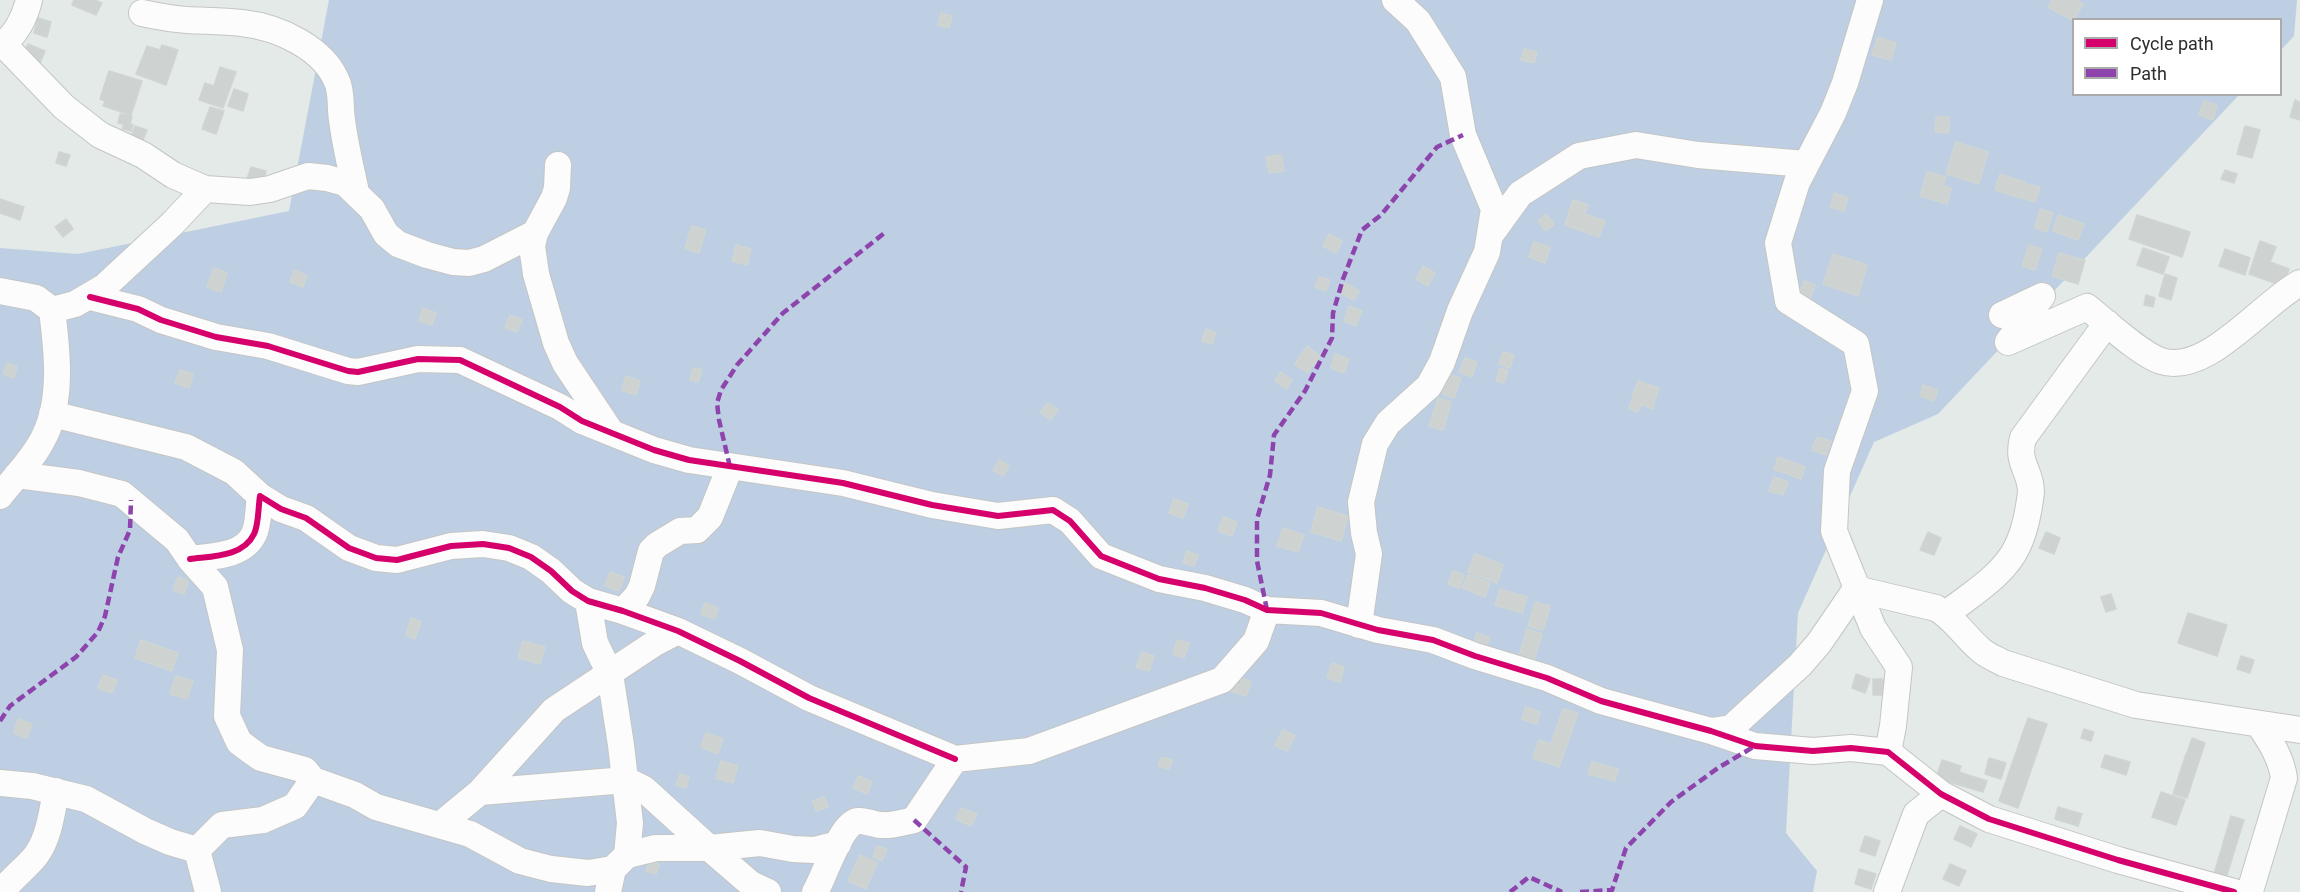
<!DOCTYPE html>
<style>
body{margin:0}
#map{position:relative;width:2300px;height:892px;overflow:hidden;background:#e3eae7;font-family:Roboto,sans-serif}
canvas{display:block}
.legend{position:absolute;left:2072px;top:18px;width:210px;height:78px;box-sizing:border-box;background:#fff;border:2px solid #ababab;margin:0;padding:8px 10px;list-style:none;font-size:18px;color:#2d2d2d}
.legend li{display:flex;align-items:center;gap:12px;height:30px}
.legend b{width:30px;border:2px solid #ababab}
</style>
<div id="map">
<canvas width="2300" height="892"></canvas>
<ul class="legend">
<li><b style="height:8px;background:#d6006c"></b>Cycle path</li>
<li><b style="height:8px;background:#8e44ad"></b>Path</li>
</ul>
</div>
<script>
const ctx = document.querySelector('canvas').getContext('2d');
ctx.lineJoin = 'round';
function fillPath(path, color) { ctx.fillStyle = color; ctx.fill(path, 'evenodd'); }
function stroke(path, color, width, dash) { ctx.strokeStyle = color; ctx.lineWidth = width; ctx.lineCap = dash ? 'butt' : 'round'; ctx.setLineDash(dash || []); ctx.stroke(path); }
const green = new Path2D(`
 M329 0H2297L2294 36 2281 50 2280 20H2074V94L2239 95 1938 414 1874 442 1798 613 1786 833 1817 871 1813 892H0V248L78 254 289 211Z`);
const building = new Path2D(`
 M74 0H95L102 3 96 15 72 5Z
 M2052 0H2076L2083 4 2074 21 2048 7Z
 M941 13 952 16 949 28 938 25Z
 M38 18 51 22 47 37 34 33Z
 M1878 37 1896 43 1891 60 1872 55Z
 M28 44 45 51 40 63 23 56Z
 M162 45 178 50 166 85 136 74 147 46 160 50Z
 M1524 49 1537 52 1534 63 1521 60Z
 M220 67 236 72 223 108 199 100 205 83 214 86Z
 M109 71 142 81 131 115 103 106 105 101 100 99Z
 M234 89 248 94 243 111 228 106Z
 M2295 100 2300 102V120L2290 117Z
 M2204 101 2217 105 2213 120 2199 115Z
 M210 107 224 111 216 134 202 129Z
 M120 114 132 116 130 124 133 125 131 131 122 129 124 124 118 123Z
 M1936 117H1949V133L1935 132Z
 M135 126 147 130 143 140 131 137Z
 M2245 126 2260 130 2252 158 2237 154Z
 M1956 142 1988 152 1979 184 1946 174Z
 M59 152 70 155 66 166 56 163Z
 M1281 155 1284 171 1269 173 1266 157Z
 M251 167 266 171 263 184 247 179Z
 M2225 170 2237 174 2234 183 2221 179Z
 M1927 172 1946 177 1943 186 1951 188 1947 204 1920 196Z
 M2000 174 2025 182 2020 198 1995 190Z
 M2026 184 2040 187 2035 202 2022 198Z
 M1835 193 1848 198 1844 211 1830 207Z
 M0 199 24 207 20 220 0 213Z
 M1573 200 1588 205 1585 214 1605 221 1599 237 1565 225Z
 M2040 209 2053 213 2047 232 2035 228Z
 M1546 214 1554 224 1546 231 1538 221Z
 M2058 215 2084 224 2078 240 2053 231Z
 M2137 215 2190 232 2182 257 2129 239Z
 M66 219 73 229 63 237 55 227Z
 M692 226 706 230 699 253 685 248Z
 M1329 234 1342 241 1336 253 1323 246Z
 M2260 241 2276 247 2270 262 2289 269 2283 286 2249 274Z
 M1534 242 1550 247 1545 263 1529 257Z
 M736 245 751 249 747 265 732 261Z
 M2029 245 2042 249 2035 270 2022 266Z
 M2143 248 2169 257 2163 274 2137 265Z
 M2225 249 2250 258 2245 275 2219 266Z
 M2059 253 2085 260 2078 284 2052 276Z
 M1833 254 1867 265 1858 296 1823 284Z
 M1423 266 1435 273 1428 286 1416 279Z
 M214 268 227 273 221 292 207 287Z
 M294 270 307 276 303 287 290 282Z
 M2165 274 2177 278 2171 300 2159 296Z
 M1319 277 1330 280 1326 291 1315 287Z
 M1804 281 1815 285 1809 301 1798 296Z
 M1345 283 1359 291 1354 300 1340 293Z
 M2146 295 2155 298 2153 307 2144 305Z
 M1349 306 1362 311 1356 326 1344 321Z
 M423 308 436 313 432 325 419 321Z
 M510 315 522 320 517 332 505 328Z
 M1206 329 1216 333 1212 344 1202 341Z
 M1307 346 1320 356 1307 373 1295 364Z
 M1503 352 1514 355 1510 368 1499 364Z
 M1335 354 1349 359 1344 373 1331 368Z
 M1465 358 1477 362 1472 377 1459 372Z
 M7 363 17 367 14 378 3 374Z
 M693 368 702 370 698 382 690 380Z
 M1500 368 1508 371 1504 383 1496 381Z
 M180 370 193 374 189 388 175 383Z
 M1281 372 1292 380 1286 389 1275 381Z
 M1448 374 1461 378 1454 398 1442 394Z
 M626 376 640 381 636 395 622 390Z
 M1638 381 1659 388 1652 409 1641 404 1638 412 1629 408Z
 M1923 385 1938 390 1934 401 1920 396Z
 M1438 398 1451 402 1443 430 1429 426Z
 M1048 403 1058 410 1050 420 1040 412Z
 M1817 437 1831 441 1826 455 1812 450Z
 M1778 457 1805 467 1801 479 1774 469Z
 M1000 460 1009 466 1003 476 993 470Z
 M1774 477 1788 482 1783 495 1769 491Z
 M1174 499 1188 504 1183 518 1169 513Z
 M1318 507 1348 516 1341 541 1311 532Z
 M1223 517 1237 522 1232 536 1218 531Z
 M1283 528 1304 535 1298 552 1277 546Z
 M1928 532 1941 538 1934 555 1920 550Z
 M2046 532 2060 538 2054 554 2039 548Z
 M1187 551 1198 555 1194 566 1183 563Z
 M1475 554 1503 565 1497 583 1468 572Z
 M1453 571 1464 575 1459 588 1448 584Z
 M610 572 624 577 619 591 605 586Z
 M1468 575 1490 583 1485 597 1462 588Z
 M178 577 188 581 184 594 173 590Z
 M1500 589 1527 597 1522 613 1495 605Z
 M2111 594 2116 609 2106 612 2101 597Z
 M1535 602 1550 606 1543 630 1528 626Z
 M705 603 718 608 715 619 701 614Z
 M2188 613 2227 625 2217 656 2178 643Z
 M411 618 421 622 415 639 406 635Z
 M1527 629 1542 634 1533 663 1518 659Z
 M1477 633 1490 638 1488 644 1475 640Z
 M141 640 178 653 172 671 135 658Z
 M1177 640 1189 643 1184 658 1173 654Z
 M523 641 545 647 540 664 518 658Z
 M1142 652 1154 656 1149 671 1136 667Z
 M2241 656 2254 660 2250 673 2237 669Z
 M1332 663 1344 667 1340 682 1327 678Z
 M1856 674 1870 679 1865 693 1852 688Z
 M103 675 117 680 112 693 98 688Z
 M176 676 193 681 187 699 170 694Z
 M1242 678 1251 682 1246 696 1230 691 1233 683 1240 685Z
 M1873 679H1888V695H1873Z
 M1526 707 1540 712 1537 724 1522 719Z
 M1563 709 1578 713 1559 767 1533 758 1539 740 1551 744Z
 M2028 718 2047 724 2018 808 1999 801Z
 M18 719 32 724 27 738 14 733Z
 M2084 729 2094 732 2091 741 2081 738Z
 M1283 730 1295 736 1287 751 1275 745Z
 M706 733 723 739 718 754 701 747Z
 M2192 738 2205 743 2200 758 2187 753Z
 M2186 754 2200 758 2187 798 2173 794Z
 M2105 755 2130 762 2126 775 2101 767Z
 M1161 757 1172 760 1169 769 1158 766Z
 M1989 758 2006 763 2001 779 1985 774Z
 M1942 760 1961 766 1959 772 1987 781 1983 792 1936 778Z
 M721 761 738 766 733 783 716 778Z
 M1592 762 1618 769 1615 781 1588 774Z
 M680 774 689 777 686 788 676 785Z
 M859 776 872 782 867 794 853 788Z
 M2161 792 2185 800 2176 825 2152 817Z
 M824 797 828 807 816 811 813 801Z
 M2058 807 2082 814 2078 826 2055 819Z
 M961 808 977 814 971 826 956 819Z
 M2231 816 2244 820 2226 878 2214 874Z
 M1960 826 1977 834 1971 847 1954 839Z
 M1865 836 1880 841 1875 856 1860 851Z
 M877 846 887 849 882 861 873 857Z
 M860 855 877 863 866 889 848 881Z
 M650 861 659 864 656 874 646 871Z
 M1950 864 1966 871 1959 886 1943 879Z
 M1859 869 1876 874 1871 889 1855 884Z`);
const minor = new Path2D(`
 M1870 0 1845 83 1833 113 1797 182 1778 243 1788 301 1856 344 1865 391 1837 471 1834 531 1873 628 1899 667 1893 726 1888 752
 M142 13C156 16 172 19 187 20 205 21 224 21 242 23 278 27 325 48 338 84 342 97 340 108 342 120 345 144 351 168 356 192
 M3 44 64 107 100 135 143 155 173 175 205 189
 M0 46C15 37 25 17 29 0
 M558 165 557 188 554 198 535 233 532 246 536 274 556 343 565 363 611 432
 M1491 234 1520 194 1579 156 1636 145 1698 155 1806 164
 M0 291 36 298 52 310 75 304 104 287 172 224 205 189 250 192 270 189 308 176 327 178 345 183 372 209 386 234 398 244 427 255 453 262 469 263 484 259 535 233
 M90 297 138 309 161 320 216 337 268 346 348 371 358 372 418 359 460 360 560 407 582 421 654 450 689 460 843 483 932 505 998 516 1053 510 1070 521 1101 556 1159 579 1205 588 1245 600 1267 610 1321 613 1378 630 1433 640 1475 656 1547 678 1601 701 1711 731 1755 746 1813 751 1851 748 1888 752 1941 794 1989 819 2118 860 2234 892
 M2002 315 2042 296 2008 342 2087 307C2106 322 2140 354 2161 361 2207 376 2261 304 2300 283
 M52 414 186 447 234 472 260 496
 M17 475 79 483 122 494 177 540 190 559 215 587 230 650 227 716 239 742 251 751 261 758 305 770 313 780 355 795 376 807 470 834 520 861 551 869 588 873 613 869
 M0 496C14 478 34 458 44 437 63 400 57 349 52 310
 M190 559C212 556 243 557 254 534 259 524 258 507 260 496L281 509 306 518 349 548 376 558 397 560 451 546 483 544 509 548 531 557 551 571 572 591 588 601 623 611 678 631 740 661 809 698 955 759
 M588 601 595 643 610 674 621 745 630 823 627 855 613 869 608 892
 M623 611 637 596 642 586 651 551 657 545 680 531 697 530 710 517 730 467
 M1946 614C1970 595 2004 575 2017 547 2025 531 2029 509 2031 492 2031 470 2016 464 2023 438L2107 323
 M1359 625 1369 554 1364 533 1361 502 1375 444 1388 423 1429 386 1442 362 1460 311 1487 252 1494 209 1463 135 1453 77 1418 21 1395 0
 M1711 731 1731 728 1800 665 1819 643 1856 589 1936 608C1954 618 1966 638 1982 651 1988 656 1996 659 2003 663L2136 705 2300 730
 M0 783 32 786 86 799 145 831 170 842 197 850 208 892
 M480 792 554 710 655 643 678 631
 M440 825 480 792 626 780 644 789 709 848 760 843 793 849 814 850 838 844
 M197 850 222 825 263 820 295 806 313 780
 M627 855 656 848H709L751 884 768 892
 M2250 891 2284 778C2281 757 2270 741 2259 724
 M2 892C12 877 27 868 37 854 49 837 52 812 56 791
 M815 892C824 878 841 822 858 821 866 820 874 825 882 825 892 826 904 822 914 820L955 759 1029 751 1222 680 1256 641 1267 610
 M1887 892 1916 814 1941 794`);
const quiet = new Path2D(`
 M730 467 719 420 717 403 721 390 737 365 783 313 887 231
 M1267 610 1257 561V519L1270 475 1274 435 1305 391 1332 338 1333 313 1343 279 1362 230 1381 215 1437 147 1463 135
 M0 721 10 706 76 657 98 632 105 616 118 557 130 530 131 500
 M914 820 966 867 961 892
 M1510 892 1529 877 1562 892
 M1580 892 1612 890 1626 848 1671 802 1718 768 1755 746`);
const cycleway = new Path2D(`
 M90 297 138 309 161 320 216 337 268 346 348 371 358 372 418 359 460 360 560 407 582 421 654 450 689 460 843 483 932 505 998 516 1053 510 1070 521 1101 556 1159 579 1205 588 1245 600 1267 610 1321 613 1378 630 1433 640 1475 656 1547 678 1601 701 1711 731 1755 746 1813 751 1851 748 1888 752 1941 794 1989 819 2118 860 2234 892
 M190 559C212 556 243 557 254 534 259 524 258 507 260 496L281 509 306 518 349 548 376 558 397 560 451 546 483 544 509 548 531 557 551 571 572 591 588 601 623 611 678 631 740 661 809 698 955 759`);
fillPath(green, '#becfe4');
fillPath(building, '#ced3d1');
stroke(building, '#cfd5d2', 1.5);
stroke(minor, '#c4c5c5', 28);
stroke(minor, '#fbfcfb', 26);
stroke(quiet, '#8e44ad', 4.5, [9, 4.5]);
stroke(cycleway, '#d6006c', 6);
</script>
